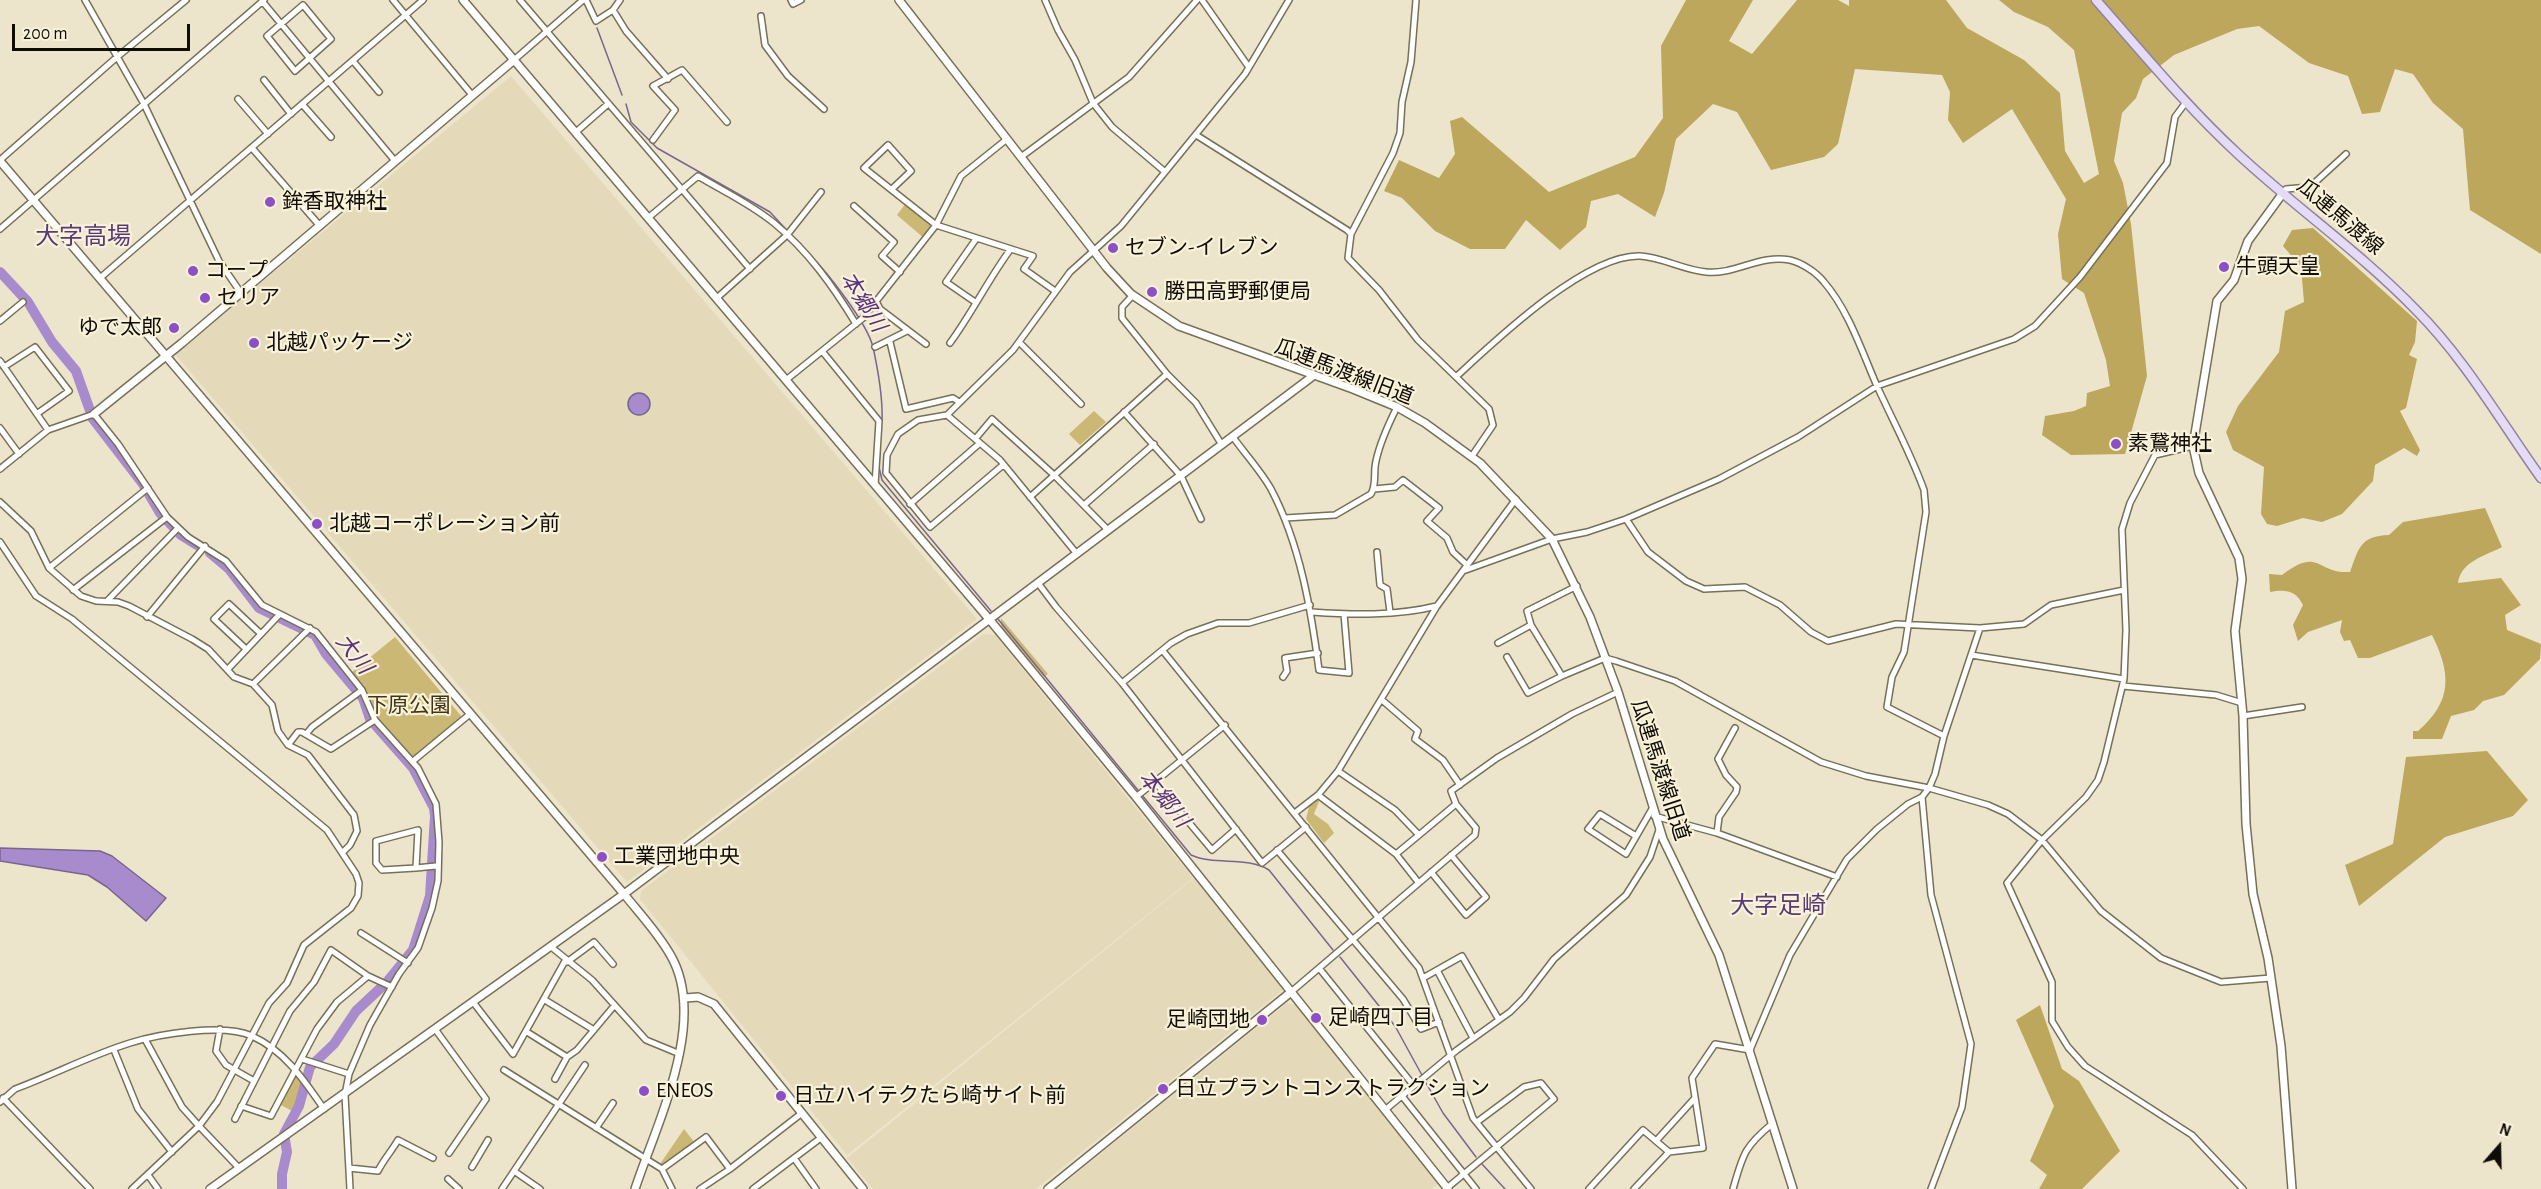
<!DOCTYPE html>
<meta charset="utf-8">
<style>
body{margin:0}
#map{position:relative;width:2541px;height:1189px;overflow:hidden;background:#ece5cc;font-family:"Alegreya Sans",sans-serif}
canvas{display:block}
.north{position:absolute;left:2469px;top:1117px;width:60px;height:60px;-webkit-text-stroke:4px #f9f2d9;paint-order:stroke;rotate:20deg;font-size:16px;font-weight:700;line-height:24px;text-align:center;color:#0e0c05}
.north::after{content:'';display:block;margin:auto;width:21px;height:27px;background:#0e0c05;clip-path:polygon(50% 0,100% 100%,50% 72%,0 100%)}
.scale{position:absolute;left:12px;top:24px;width:178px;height:27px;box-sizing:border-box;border:3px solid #0e0c05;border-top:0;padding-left:8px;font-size:18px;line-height:21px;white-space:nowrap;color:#0e0c05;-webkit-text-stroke:4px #f9f2d9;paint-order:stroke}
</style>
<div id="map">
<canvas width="2541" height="1189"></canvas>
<div class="north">N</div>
<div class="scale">200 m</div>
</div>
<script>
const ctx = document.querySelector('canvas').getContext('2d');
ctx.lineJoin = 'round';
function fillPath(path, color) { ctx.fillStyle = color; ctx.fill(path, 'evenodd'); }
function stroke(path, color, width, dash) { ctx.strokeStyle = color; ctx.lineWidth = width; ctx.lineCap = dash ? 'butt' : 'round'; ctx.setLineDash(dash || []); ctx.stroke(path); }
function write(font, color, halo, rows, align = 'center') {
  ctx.font = font + ' "Alegreya Sans","Noto Sans JP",sans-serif'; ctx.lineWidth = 4.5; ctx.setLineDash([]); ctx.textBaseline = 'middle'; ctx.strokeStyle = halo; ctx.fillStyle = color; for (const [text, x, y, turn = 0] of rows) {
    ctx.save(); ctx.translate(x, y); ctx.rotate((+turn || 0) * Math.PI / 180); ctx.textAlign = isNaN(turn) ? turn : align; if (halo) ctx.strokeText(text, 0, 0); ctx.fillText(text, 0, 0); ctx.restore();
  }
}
const built = new Path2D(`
 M511 76 977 619 627 882 175 354Z
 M983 634 995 635 1193 878 847 1155 640 899 641 891Z
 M1194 878 1284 989 1036 1189H873L847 1158Z
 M1287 1003 1296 1005 1439 1183 1432 1189H1057Z`);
const green = new Path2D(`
 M906 203 934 225 925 239 897 215Z
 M1094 411 1106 422 1080 445 1069 434Z
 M1001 618 1048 674 1044 677 1001 627Z
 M395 637 462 717 413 757 383 725 374 712 366 692 351 673Z
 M1320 799 1314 814 1328 824 1334 833 1324 843 1306 819 1310 803Z
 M298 1076 304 1083 294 1112 279 1104 293 1077Z
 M684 1129 695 1143 664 1167 660 1164Z`);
const forest = new Path2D(`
 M1686 0H1753L1729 41 1752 54 1797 0H1838L1849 6V0H1946L1967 28 2024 60 2060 93 2065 151 2084 183 2099 174 2074 50 2048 27 2014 12 1999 0H2541V254L2470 210 2463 129 2433 103 2413 74 2395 69 2380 112 2362 114 2348 76 2309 63 2259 26 2237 29 2174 55 2143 79 2136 98 2122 113 2114 161 2123 183 2131 224 2147 376 2125 454 2071 455 2042 435 2045 416 2074 411 2086 406 2087 393 2110 386 2106 360 2084 293 2062 279 2058 234 2066 199 2012 109 1963 143 1948 120 1950 92 1942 75 1855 69 1838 144 1824 157 1771 170 1737 112 1713 104 1676 139 1664 193 1655 217 1618 194 1591 201 1586 227 1560 250 1526 220 1505 249H1470L1435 231 1402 198 1384 191 1399 160 1439 178 1455 154 1450 121 1462 117 1549 192 1635 157 1663 118 1661 46Z
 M2313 228 2417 321 2415 342 2409 355 2417 359 2406 408 2400 411 2420 450 2417 456 2404 448 2375 465 2373 481 2342 514 2322 522 2303 518 2277 526 2267 524 2261 514 2264 467 2233 450 2226 432 2238 406 2279 352 2285 311 2304 302 2301 267 2283 246 2292 230Z
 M2485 508 2502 547C2485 556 2461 561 2458 583L2501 578 2521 605 2505 615 2507 630 2541 644 2540 659 2504 695 2483 701 2474 710 2451 716 2442 739H2413V731H2418C2453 701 2451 673 2432 635L2370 658H2358L2350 640 2344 641 2340 632 2342 620 2308 632 2298 641 2293 625 2303 605C2296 590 2285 589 2270 592L2269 574 2282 575C2320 546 2316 574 2350 572 2359 548 2360 536 2389 535L2403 522Z
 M2487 751 2528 800 2513 816 2445 837 2359 906 2345 865 2393 844 2406 757Z
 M2040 1005 2062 1069 2079 1081 2120 1151 2082 1189H2039L2047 1175 2030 1161 2054 1106 2016 1020Z`);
const water = new Path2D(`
 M628 404a11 11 0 1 1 22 0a11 11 0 1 1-22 0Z
 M0 848 100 851 112 856 166 898 146 921 107 887 88 875 0 861Z`);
const stream = new Path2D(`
 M597 28 622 95
 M626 104 631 122 657 148 770 212 794 238
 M810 255C828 273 867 323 873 347 878 370 883 397 882 421
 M881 426 879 467 882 480 991 611
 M998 619 1191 855C1215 866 1247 856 1269 870L1333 950
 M1340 957 1395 1026 1423 1077
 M1425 1081 1443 1113 1476 1157
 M1482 1164 1505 1189`);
const river = new Path2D(`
 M0 272 28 302 52 342 76 371 93 419 143 484 160 513 181 535 197 545
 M210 553 229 569 259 608 315 635 326 654 363 698 370 719 413 768 434 808 435 816 430 896 413 950 387 982 356 1011 334 1044 310 1067 299 1106 284 1134 287 1152 282 1174V1189`);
const minor = new Path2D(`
 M85 0 144 104 219 261 241 293
 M393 0 472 95
 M520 0 750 269
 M586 0 596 21 613 10 620 0
 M791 0 793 4 801 0
 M1045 0 1058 30 1075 60 1093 103 1112 127 1164 171
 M1202 0 1248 66
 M262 1 395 161
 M303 5 331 39 295 71 267 36Z
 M613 10 626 31 668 79
 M761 16 765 45 788 76 824 109
 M514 60 583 0
 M353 61 379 92
 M264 80 291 114
 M238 99 268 134
 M302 104 331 137
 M576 132 608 104
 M1196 135 1347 230 1351 234 1348 258 1379 290 1418 340 1489 409 1493 425 1472 456
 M653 140 675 110 653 86 682 70 727 122
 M252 148 320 226
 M1021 157 1129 77 1197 0
 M0 160 117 57 186 0
 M892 189 911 171 888 145 864 168 936 225 1033 256 1024 269 1055 291
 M2283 193 2286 189 2310 187 2346 154
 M854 206 894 242 882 256 900 272
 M648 218 698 176C723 191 751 204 774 223 808 251 833 286 856 324
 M0 229 264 0
 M1351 234 1393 153 1400 133 1402 102 1411 62 1416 0
 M100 278 423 0
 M1133 295 1122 307V318L1167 374
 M718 297 787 235 821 192
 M876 301 880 309 926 344
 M975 302 946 282 976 239
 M0 321 23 302
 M890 342 906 409 953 398 959 402
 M1019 342 1081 404
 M950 343C972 313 988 280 1010 250
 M875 347 907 331
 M822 351 879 421 875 485
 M0 361 48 430
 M4 367 35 347 69 391 38 413
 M1457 376C1496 340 1586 254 1640 256 1662 257 1683 270 1706 272 1735 275 1760 254 1790 260 1802 263 1816 272 1824 282 1849 311 1862 352 1877 386 1893 421 1911 454 1924 490L1926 512 1904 652 1892 677 1887 707 1944 736
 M786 380 863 318 936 225 961 176 1007 139
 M1124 412 1181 476 1201 519
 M947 415 1000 460 1077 554
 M0 428 19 454
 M1233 437C1245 454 1261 471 1271 489 1300 544 1311 609 1319 670L1349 673 1344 614
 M976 438 992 419 1054 475 1108 530
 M2193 446 2155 455 2130 503 2122 529 2126 630 2124 679 2104 762 2098 780 2086 797 2042 840 2007 883 2052 982V1021L2068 1047 2085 1066 2192 1135 2243 1189
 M1003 465 930 527 886 473 887 455 898 434 918 420 947 415 1013 350 1070 272 1121 226 1245 74 1289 0
 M0 469 48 430 94 414 118 444 167 517 188 537 226 561 262 605 316 632 362 690 375 720 418 768 436 804 439 842 438 881 432 908 418 948 399 974 370 1025 349 1074 345 1095 350 1189
 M1374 489 1395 487 1403 480 1439 508 1427 521 1447 538 1453 552 1467 565
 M1030 497 1167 374 1196 403 1222 445
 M0 502 31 531 49 568 81 596 96 601 118 602 129 606 192 639 208 649 234 677 253 684 272 705 278 731 288 745 308 755 354 815 357 831 350 845 343 852
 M910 504 980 443
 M1084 505 1154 444
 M1285 518 1335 515 1371 494C1377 484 1373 473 1376 461 1380 442 1388 425 1397 407
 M1626 519 1648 552 1686 581 1704 589 1745 587 1780 605 1811 632 1828 641 1896 624 1980 628 2024 624 2051 605 2124 590
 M0 542 36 596 72 619 327 830 356 874 359 883 358 896 351 908 304 945 287 983 269 1003 217 1102 199 1126 239 1168
 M1377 552 1380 585 1387 589 1390 612
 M49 568 148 488
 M1463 571 1552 539 1587 532 1626 519 1719 479 1798 437 1877 386 2014 339 2035 326 2080 277 2167 163 2175 117 2186 102
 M1038 583 1056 607 1122 683 1262 863 1306 827
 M1577 586 1527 611 1531 625 1562 676 1605 658 1616 661 1675 681 1821 762 1866 776 1929 788 1988 805 2008 814 2042 840 2101 911 2161 958 2221 982 2271 978
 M73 590 167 517
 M108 600 178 528
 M1312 612C1353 615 1396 616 1437 606
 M147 617 205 546
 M1498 643 1531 625
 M246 649 214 619 229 604 261 634
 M1163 651 1419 968 1473 1118 1531 1189
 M1971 655 2124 679
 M1507 657 1528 693 1562 676
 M228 669 279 615
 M1283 677 1287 671 1285 658 1318 653
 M1122 683 1171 643 1187 634 1218 623H1249L1310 605
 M253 684 310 628
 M2123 686 2216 695 2242 703
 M1382 700 1418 731 1415 739 1443 760 1460 785
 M2243 716 2302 707
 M307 733 312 727 362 690
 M288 745 298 732H302L331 749 375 720
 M413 761 470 714
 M1338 771 1395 810 1419 835 1456 804
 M1155 782 1212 850 1236 829
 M1318 795 1396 854 1418 882
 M1136 797 1225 725
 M1922 797 1931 895 1971 1044 1962 1107 1931 1189
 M1296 812 1318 795 1338 771 1437 606 1516 499
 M1654 816 1717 833 1837 877
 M418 830 416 868 382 870 376 863V841Z
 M1717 833 1719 817 1736 792 1737 787 1726 775 1718 759 1735 728
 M1636 836 1600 814 1588 829 1626 854 1652 809
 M1277 850 1403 999 1421 1029 1439 1022
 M1396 854 1419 835
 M416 868 436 866
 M1431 872 1466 915 1486 897 1451 855
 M361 933 408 963
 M550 946 592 980 646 1040 680 1054
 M567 962 594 942 613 964
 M1319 968 1414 1086
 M1437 970 1473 1038
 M1423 978 1462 956 1499 1020
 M1291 992 1475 835 1476 828 1456 804 1451 791 1497 758 1572 714 1618 692
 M545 1000 594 1030
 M473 1002 513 1054 565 961
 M220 1029 216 1051 226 1065 254 1081
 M435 1029 486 1099 449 1153
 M527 1032 567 1057 577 1050 614 1006
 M114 1050 138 1109 172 1152
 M302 1059 349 1074
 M504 1070 662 1169 672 1189
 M555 1079 567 1057
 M1402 1096 1476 1189
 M3 1098 90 1189
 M0 1102 15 1089C53 1075 91 1055 130 1043 159 1034 223 1023 252 1036 285 1051 304 1080 324 1109
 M241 1106 271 1116 317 1029 337 1002 368 976 392 987
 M1385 1110 1457 1050 1510 1012 1524 998 1554 959 1626 895 1650 857 1659 830
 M235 1119 290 1011 314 982 331 950 368 976
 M596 1128 613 1103
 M1656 1141 1695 1098
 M794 1158 816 1189
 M472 1167 488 1140
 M349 1168 378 1171C384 1159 391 1152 398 1140L433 1158
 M662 1169 706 1137 730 1169 802 1113
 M514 1171 540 1189
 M148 1175 158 1189
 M448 1179 459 1189
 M1447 1188 1554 1099 1541 1083 1524 1087 1477 1122
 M132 1189 199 1126 182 1107 146 1041
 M502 1189 585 1065
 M700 1189 730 1169
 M753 1189 822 1137
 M1589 1189 1643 1130 1669 1152
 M1634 1189 1669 1152 1703 1148 1692 1078 1715 1044 1750 1050 1790 955 1847 859 1877 829 1908 804 1922 797 1929 788 1935 774 1944 736 1980 628
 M1733 1189C1743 1154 1744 1147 1773 1123`);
const tertiary = new Path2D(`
 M463 0 989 619 1136 797 1448 1189
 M899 0 1107 268 1131 294 1179 326 1353 389 1397 407 1425 423 1480 463 1552 539 1590 617 1618 692 1663 839 1719 955 1793 1189
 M0 161 624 894C640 914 659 934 671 956 708 1021 657 1123 635 1189
 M2283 193 2248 241 2234 280 2217 301 2193 446 2199 473 2239 558 2242 579 2235 631 2243 716 2246 824 2253 894 2268 958 2281 1046 2292 1189
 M94 414 182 343 514 60
 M685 998 698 997 714 1004 863 1189
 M210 1189 624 894 1313 376
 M1048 1189 1291 992`);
const primary = new Path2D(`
 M2096 0C2142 52 2187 107 2238 154 2296 208 2361 253 2416 310 2465 359 2501 422 2541 478`);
const markers = [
 [270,202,6,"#8b4fc6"],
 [1113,248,6,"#8b4fc6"],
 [2224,267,6,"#8b4fc6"],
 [193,271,6,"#8b4fc6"],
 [1152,292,6,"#8b4fc6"],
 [205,298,6,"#8b4fc6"],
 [174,328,6,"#8b4fc6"],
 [254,343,6,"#8b4fc6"],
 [2116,444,6,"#8b4fc6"],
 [317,524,6,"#8b4fc6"],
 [602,857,6,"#8b4fc6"],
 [1316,1018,6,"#8b4fc6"],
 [1262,1020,6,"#8b4fc6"],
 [1163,1089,6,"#8b4fc6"],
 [644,1091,6,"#8b4fc6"],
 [781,1096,6,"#8b4fc6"]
];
const poiNames = [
 ["鉾香取神社",282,202],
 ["セブン-イレブン",1125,248],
 ["牛頭天皇",2236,267],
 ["コープ",205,271],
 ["勝田高野郵便局",1164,292],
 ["セリア",217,298],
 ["ゆで太郎",162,328,"right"],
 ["北越パッケージ",266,343],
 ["素鵞神社",2128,444],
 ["北越コーポレーション前",329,524],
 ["工業団地中央",614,857],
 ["足崎四丁目",1328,1018],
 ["足崎団地",1250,1020,"right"],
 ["日立プラントコンストラクション",1175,1089],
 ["ENEOS",656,1091],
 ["日立ハイテクたら崎サイト前",793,1096]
];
const streetNames = [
 ["瓜連馬渡線",2340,217,40],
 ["瓜連馬渡線旧道",1344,372,21],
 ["瓜連馬渡線旧道",1660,770,72]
];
const parkNames = [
 ["下原公園",409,706]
];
const waterNames = [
 ["本郷川",863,302,58],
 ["大川",354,654,52],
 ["本郷川",1164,799,51]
];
const quarterNames = [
 ["大字高場",83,237],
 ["大字足崎",1778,906]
];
fillPath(built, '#e4daba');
fillPath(green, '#cbb875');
fillPath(forest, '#bca75c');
fillPath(water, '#a88bcc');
stroke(water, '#7a6590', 1.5);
stroke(stream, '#7a6590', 1.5);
stroke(river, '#a88bcc', 10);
stroke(minor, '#767059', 8);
stroke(tertiary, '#767059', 10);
stroke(primary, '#90839e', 11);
stroke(minor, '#fff', 5);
stroke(tertiary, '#fff', 7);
stroke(primary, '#e6dbf7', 8);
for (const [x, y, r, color] of markers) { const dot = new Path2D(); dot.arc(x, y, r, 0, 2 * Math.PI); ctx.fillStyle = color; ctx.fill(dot); stroke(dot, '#f9f2d9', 2); }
write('21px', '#0e0c05', '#f9f2d9', poiNames, 'left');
write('21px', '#0e0c05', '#f9f2d9', streetNames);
write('21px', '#403615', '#f9f2d9', parkNames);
write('italic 22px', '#58317f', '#f9f2d9', waterNames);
write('24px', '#573b76', '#f9f2d9', quarterNames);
</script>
